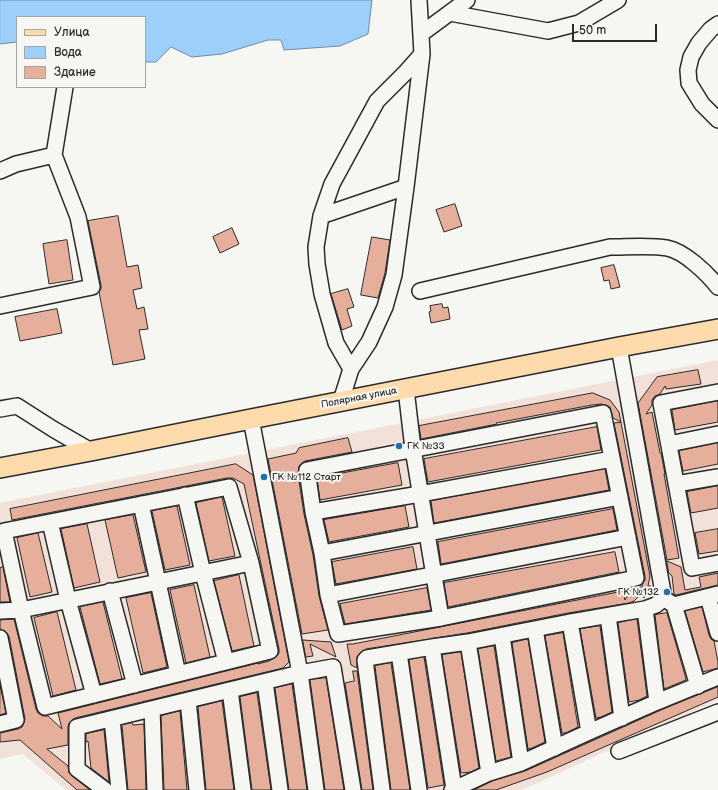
<!DOCTYPE html>
<meta charset="utf-8">
<style>
body{margin:0}
#map{position:relative;width:718px;height:790px;overflow:hidden;background:#f6f6f2;font-family:"Balsamiq Sans",sans-serif}
canvas{display:block}
.legend{position:absolute;left:16px;top:16px;width:130px;height:72px;box-sizing:border-box;background:#f6f6f2;border:1px solid #a5a5a2;margin:0;padding:5px 7px;list-style:none;font-size:12px;color:#2b2b2b}
.legend li{display:flex;align-items:center;gap:8px;height:20px}
.legend b{width:20px;border:1px solid #a5a5a2}
.scale{position:absolute;left:572px;top:24px;width:85px;height:18px;box-sizing:border-box;border:2px solid #2b2b2b;border-top:0;padding-left:5px;font-size:12px;line-height:14px;white-space:nowrap;color:#2b2b2b;-webkit-text-stroke:3px #f6f6f2;paint-order:stroke}
</style>
<div id="map">
<canvas width="718" height="790"></canvas>
<ul class="legend">
<li><b style="height:5px;background:#fedbac"></b>Улица</li>
<li><b style="height:11px;background:#9dcffa"></b>Вода</li>
<li><b style="height:11px;background:#e6af9c"></b>Здание</li>
</ul>
<div class="scale">50 m</div>
</div>
<script>
const ctx = document.querySelector('canvas').getContext('2d');
ctx.lineJoin = 'round';
function fillPath(path, color) { ctx.fillStyle = color; ctx.fill(path, 'evenodd'); }
function stroke(path, color, width, dash) { ctx.strokeStyle = color; ctx.lineWidth = width; ctx.lineCap = dash ? 'butt' : 'round'; ctx.setLineDash(dash || []); ctx.stroke(path); }
function write(font, color, halo, rows, align = 'center') {
  ctx.font = font + ' "Balsamiq Sans",sans-serif'; ctx.lineWidth = 4; ctx.setLineDash([]); ctx.textBaseline = 'middle'; ctx.strokeStyle = halo; ctx.fillStyle = color; for (const [text, x, y, turn = 0] of rows) {
    ctx.save(); ctx.translate(x, y); ctx.rotate((+turn || 0) * Math.PI / 180); ctx.textAlign = isNaN(turn) ? turn : align; if (halo) ctx.strokeText(text, 0, 0); ctx.fillText(text, 0, 0); ctx.restore();
  }
}
const built = new Path2D(`
 M718 360V700L522 790H66L23 754 0 759V503Z`);
const water = new Path2D(`
 M0 0H372L368 34 340 46 284 50 281 40H268L222 54 192 57 171 47 156 62H145V17H17V42L0 44Z`);
const building = new Path2D(`
 M455 204 462 226 444 232 436 210Z
 M118 216 127 267 138 265 142 288 133 290 137 309 144 307 148 329 139 330 145 359 113 365 99 292 101 289V285L88 221Z
 M232 228 239 244 220 253 213 237Z
 M372 237 390 240 385 273 378 298 361 295Z
 M67 240 73 280 49 284 43 244Z
 M614 265 620 287 611 289 609 280 604 281 601 268Z
 M348 289 354 307 347 309 352 326 342 330 331 294Z
 M442 304 443 308 448 307 450 319 431 323 429 312 431 311 430 306Z
 M57 309 62 333 20 341 15 317Z
 M698 370 701 384 666 389 665 386 660 394 655 396 652 400V405L646 414 652 412 660 453H661L665 474H664L679 558 667 560 638 403 657 377Z
 M593 393 610 400 619 412 650 576 648 586H651L647 589 644 598 643 592 634 601 629 603 568 613 467 633 366 649 361 652 357 657V668L351 665 347 644H353L623 591 625 600 631 589 642 587V585L645 580V576L614 423 621 422 613 418 610 407 606 405 601 404 592 405 496 423 497 424 421 439 419 426Z
 M718 401V422L675 430 672 410Z
 M597 427 601 450 428 482 424 459Z
 M348 438 352 452 305 461 302 463 299 466 298 473 294 482 299 481 304 514 313 555 319 596 328 630 302 634 268 459 296 453 299 448Z
 M718 443V464L683 471 679 451Z
 M398 463 402 485 320 500 317 478Z
 M236 464 253 475 289 662 283 668 75 718 72 720 69 723 68 727V745L47 749 68 766 69 773 72 776 90 790H77L20 740 0 742V733L18 729 22 727 24 723 25 719 9 636 6 632 3 630 0 629V620L14 619 36 709 38 713 43 716H48L62 729 58 713 258 663V664L269 661 276 657 279 653V649L244 484 233 478H227L12 520 10 509Z
 M605 469 609 490 434 523 431 501Z
 M718 486V508L691 513 687 492Z
 M222 497 235 556 209 561 196 503Z
 M177 506 190 565 165 570 152 511Z
 M405 506 409 527 329 542 324 520Z
 M613 509 617 530 441 564 438 542Z
 M133 515 146 572 118 578 105 520Z
 M87 524 100 582 74 588 61 529Z
 M718 529V551L699 554 695 533Z
 M38 533 52 592 30 597 17 538Z
 M413 547 417 569 336 584 332 562Z
 M615 552 619 572 448 607 444 583Z
 M667 561 681 567 685 590 701 587 699 577 718 573V585L676 595 674 594 672 576 669 573Z
 M3 567 10 602H0V568Z
 M239 575 254 646 232 651 214 581Z
 M194 585 210 657 186 663 170 590Z
 M427 588 431 610 345 624 340 604Z
 M151 593 167 667 143 673 126 598Z
 M103 602 122 679 100 684 80 607Z
 M702 607 709 635 711 639 714 641 718 662V668L703 672 685 611Z
 M57 612 76 690 53 696 34 618Z
 M667 613 685 675 686 680 664 689 655 615Z
 M637 619 647 696 639 700 629 702 618 623Z
 M600 626 612 712 601 717 596 718 580 629Z
 M563 633 578 727 566 733H562L545 636Z
 M528 639 545 742 532 748 528 749 512 643Z
 M303 640 331 642 336 657 310 644 313 656 306 657Z
 M494 646 511 757 496 761 478 649Z
 M461 652 479 768 471 772 461 773 442 655Z
 M424 657 444 785 428 788 409 660Z
 M391 663 410 790H391L375 666Z
 M353 671H357L373 790H362L345 683 354 681Z
 M326 678 344 790H325L310 680Z
 M292 684 307 790H289L275 688Z
 M0 685 6 713 0 715Z
 M718 687V697L547 772 496 790H474L492 781 525 771 661 710Z
 M257 693 271 790H252L240 697Z
 M222 701 234 790H206L198 707Z
 M180 711 187 790H164L161 716Z
 M132 723 133 725 144 724 146 790H128L122 725Z
 M104 730 109 782 91 768 88 741 86 742V734Z`);
const minor = new Path2D(`
 M450 13 548 31 579 23 618 0
 M718 24 711 29 699 43 691 57 688 70 689 83 702 104 718 120
 M421 34 467 0
 M0 171 16 164 54 155 65 87
 M321 216 406 187
 M420 291 610 247C627 247 651 245 667 248 684 251 707 273 718 287
 M0 306 92 287 78 217 54 155
 M351 369 336 343 322 294 317 264 316 247 321 216 332 184 377 101 406 72 422 54
 M406 389 413 449 441 618
 M718 392 661 403 692 568 718 563
 M341 401 351 369 369 342 385 307 394 275 406 187 422 54 419 0
 M0 409 17 406 53 429 91 451
 M603 413 636 578 441 618 338 634 328 595 322 553 313 512 307 470Z
 M251 419 300 673 316 790
 M669 444 718 434
 M676 484 718 477
 M229 487 251 563 270 651 45 707 21 610 4 531Z
 M185 495 203 573 226 662
 M141 504 178 674
 M313 512 420 494 612 459
 M50 522 68 600 94 695
 M322 553 620 497
 M110 591 135 685
 M328 595 628 537
 M708 597 718 633
 M666 600 674 605 718 594
 M674 605 698 686
 M645 609 657 702
 M0 611 21 610 251 563
 M608 616 622 718
 M570 622 589 732
 M535 629 555 748
 M502 636 521 763
 M0 638 16 720 0 724
 M468 642 489 773
 M432 647 454 789
 M399 653 419 790
 M265 682 280 790
 M230 690 243 790
 M188 700 197 790
 M152 709 155 790
 M112 719 119 790
 M619 751 718 712
 M105 790 77 769V727L300 673 333 667 353 790
 M382 790 365 660 367 658 432 647 468 642 570 622 645 609 656 605 664 598 619 347
 M452 790 489 773 521 763 589 732 657 702 718 677`);
const major = new Path2D(`
 M0 468 91 451 251 419 619 347 718 329`);
const markers = [
 [399,446,4,"#1f6fb2"],
 [264,477,4,"#1f6fb2"],
 [667,592,4,"#1f6fb2"]
];
const streetNames = [
 ["Полярная улица",359,398,-11]
];
const poiNames = [
 ["ГК №33",407,446],
 ["ГК №112 Старт",272,477],
 ["ГК №132",659,592,"right"]
];
fillPath(built, '#f1e1d8');
fillPath(water, '#9dcffa');
stroke(water, '#6f8da7', 1);
fillPath(building, '#e6af9c');
stroke(building, '#2b2b2b', 1);
stroke(minor, '#2b2b2b', 18);
stroke(major, '#2b2b2b', 22);
stroke(minor, '#f6f6f2', 15);
stroke(major, '#fedbac', 19);
for (const [x, y, r, color] of markers) { const dot = new Path2D(); dot.arc(x, y, r, 0, 2 * Math.PI); ctx.fillStyle = color; ctx.fill(dot); stroke(dot, '#f6f6f2', 1.5); }
write('10px', '#2b2b2b', '#f6f6f2', streetNames);
write('10px', '#2b2b2b', '#f6f6f2', poiNames, 'left');
</script>
